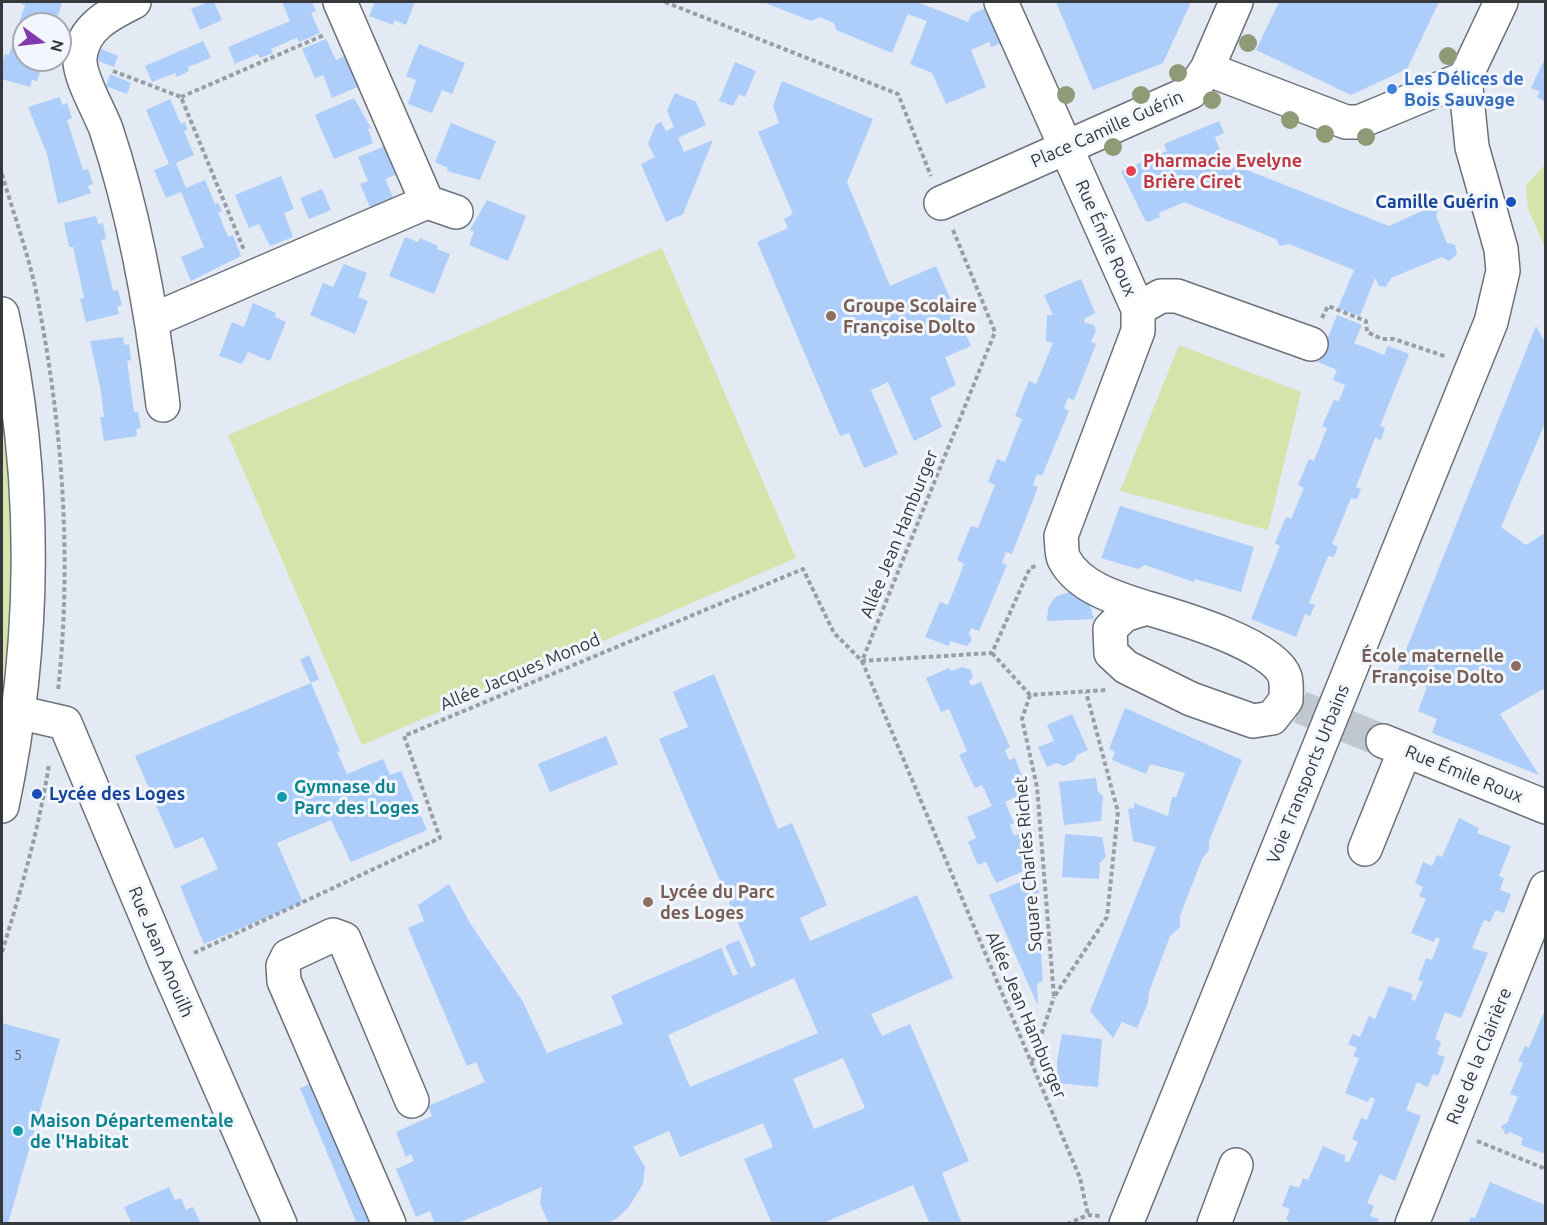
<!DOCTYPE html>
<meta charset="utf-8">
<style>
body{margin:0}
#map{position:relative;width:1547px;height:1225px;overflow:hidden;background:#e3eaf3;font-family:Ubuntu,sans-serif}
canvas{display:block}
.frame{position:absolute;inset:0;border:3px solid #36393c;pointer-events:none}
.north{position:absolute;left:12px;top:12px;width:60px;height:60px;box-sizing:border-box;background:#f2f7fe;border:2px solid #a7abb0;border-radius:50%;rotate:105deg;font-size:16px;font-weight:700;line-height:24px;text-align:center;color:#36393c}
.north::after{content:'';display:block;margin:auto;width:21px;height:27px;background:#8239ac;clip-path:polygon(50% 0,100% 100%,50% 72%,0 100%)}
</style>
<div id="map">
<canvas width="1547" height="1225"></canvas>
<div class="frame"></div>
<div class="north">N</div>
</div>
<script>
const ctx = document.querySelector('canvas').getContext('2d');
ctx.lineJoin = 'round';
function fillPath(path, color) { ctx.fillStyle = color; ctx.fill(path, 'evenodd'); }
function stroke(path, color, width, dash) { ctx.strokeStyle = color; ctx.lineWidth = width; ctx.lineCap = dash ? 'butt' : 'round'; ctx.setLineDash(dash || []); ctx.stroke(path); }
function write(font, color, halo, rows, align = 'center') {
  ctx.font = font + ' Ubuntu,sans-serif'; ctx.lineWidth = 6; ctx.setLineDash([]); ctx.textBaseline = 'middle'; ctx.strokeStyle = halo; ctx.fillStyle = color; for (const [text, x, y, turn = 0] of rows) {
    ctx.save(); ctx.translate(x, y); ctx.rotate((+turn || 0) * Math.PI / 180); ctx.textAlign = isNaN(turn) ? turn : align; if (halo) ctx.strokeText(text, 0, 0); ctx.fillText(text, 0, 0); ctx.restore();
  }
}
const green = new Path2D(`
 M1545 165V248L1528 209 1526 185Z
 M662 248 796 558 362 745 228 435Z
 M2 314 23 440 2 806Z
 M1179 345 1301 392 1268 530 1120 491Z`);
const building = new Path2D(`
 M22 2H62L58 16 53 14 50 24H24V60H38L37 64 42 66 37 81 32 80 30 87 2 79V65L5 54 9 55 25 5 21 4Z
 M208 2H214L222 20 200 30 191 9Z
 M282 2H312L316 11 311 13 320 33 299 42 297 38 294 39 271 49 273 53 260 58 258 54 235 64 228 47 290 21Z
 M375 2H415L406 25 394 20 393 25 369 16Z
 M763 2H917L968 22 972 14 988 7 1004 42 991 47 989 42 971 50 986 87 946 104 932 73 910 64 927 21 908 14 892 53 836 30 834 23 820 17 811 21Z
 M1056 2H1191L1163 63 1093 90Z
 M1279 2H1439L1407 69 1351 95 1256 50Z
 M326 39 336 60 349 54 362 85 332 98 323 75 315 78 302 49Z
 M203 41 211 58 188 67 189 71 177 77 175 73 152 82 145 66Z
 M419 44 465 63 452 94 442 90 432 113 408 104 416 80 406 76Z
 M97 47 118 56 114 67 93 59Z
 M1545 58V102L1537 97 1540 92 1531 88Z
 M735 62 756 71 745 97 739 94 733 106 719 101Z
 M110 74 131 83 127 94 106 86Z
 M782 81 873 119 847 182 890 286 936 266 971 346 945 357 956 385 930 398 942 427 914 441 888 382 871 390 898 454 864 468 849 433 840 436 757 242 788 228 784 219 793 214 758 132 779 123 773 106Z
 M675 93 696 102 706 125 678 138 684 152 713 140 683 214 666 222 641 164 655 157 648 144 656 124 661 122 666 131 674 127 667 111Z
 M60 97 62 105 67 103 72 118 67 120 83 170 88 169 93 184 88 186 91 193 58 204 47 154 28 107Z
 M354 98 371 128 368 129 373 143 334 159 315 115Z
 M170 99 181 124 185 122 186 126 188 129 184 131 194 155 176 163 186 188 205 180 215 204 218 203 222 211 218 212 228 237 233 235 241 256 191 281 181 257 204 247 181 192 166 198 154 170 169 164 146 110Z
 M1219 121 1224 133 1215 137 1224 161 1389 226 1422 211 1423 203 1434 201 1439 207 1436 216 1447 243 1455 245 1457 254 1449 261 1442 257 1391 278 1386 287 1379 286 1375 278 1360 316 1338 308 1354 270 1289 244 1280 246 1276 239 1184 202 1159 213 1160 217 1148 222 1145 220 1121 171 1167 151 1164 144Z
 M451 123 496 141 480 180 447 171 448 168 435 162Z
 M388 145 400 173 385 179 396 204 373 214 360 184 368 181 358 157Z
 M281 176 294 209 284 213 293 237 270 246 259 224 249 228 235 195Z
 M322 189 331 210 309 219 300 198Z
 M487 200 526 216 508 261 469 245 474 232 470 230Z
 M96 216 98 224 103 223 106 239 101 240 113 291 118 290 122 305 117 307 119 314 86 322 80 299 84 298 73 247H69L64 223Z
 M405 237 418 242 420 238 438 246 437 249 450 254 434 294 389 276Z
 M344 264 367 273 358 297 368 301 355 334 310 315 323 283 333 287Z
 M1081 279 1095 313 1084 319 1085 323 1094 325 1096 331 1091 342 1096 344 1074 400 1068 398 1064 408 1069 411 1042 476 1037 474 1033 485 1038 487 1012 554 1006 552 1002 563 1007 565 979 631 971 628 969 634 972 640 967 646 950 641 949 646 925 637 940 602 948 605 964 564 957 560 971 526 978 528 995 485 988 482 997 459 1005 462 1022 419 1015 416 1029 381 1036 384 1053 343 1046 341 1047 315H1053L1044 295Z
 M253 303 276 313 275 317 286 322 270 361 248 352 242 364 219 356 232 322 244 327Z
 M1337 315 1362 325 1354 343 1384 355 1388 346 1409 354 1380 426 1385 428 1381 440 1375 438 1356 487 1361 489 1357 499 1351 498 1332 544 1338 547 1334 557 1328 556 1309 603 1315 605 1310 616 1305 614 1296 637 1251 619 1280 546 1275 543 1286 517 1291 519 1304 488 1298 485 1309 459 1314 461 1327 428 1322 426 1334 400 1339 401 1345 385 1333 380 1337 370 1318 362Z
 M1536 326 1545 342V423L1501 527 1526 545 1545 533V693L1543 689 1500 714 1539 775 1432 733 1437 719 1418 711 1427 687 1396 675Z
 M123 337 124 345 129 344 131 360 127 361 134 412H138L141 428 136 429 137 436 104 441 100 417H104L101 391 90 341Z
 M1120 506 1254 547 1241 592 1195 579 1194 582 1145 565 1138 569 1101 558Z
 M1070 592 1088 600 1094 619 1047 621 1048 608 1052 601 1057 596Z
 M309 655 319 679 311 683 340 751 337 752 347 774 383 759 390 775 401 771 427 830 351 862 331 820 277 843 303 902 204 944 180 886 218 869 203 837 175 849 135 756 311 683 300 660Z
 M962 667 971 670 973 678 969 681 971 686 981 682 1010 747 1005 750 1009 760 1015 758 1028 791 1005 802 1014 823 1010 825 1014 836 1019 834 1033 867 996 883 986 862 978 865 968 842 976 838 967 817 992 806 982 785 975 788 959 755 967 751 949 709 941 712 926 678 949 668 951 671Z
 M714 674 778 829 792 823 827 905 800 918 810 941 917 895 953 978 871 1014 882 1036 910 1024 969 1161 942 1173 962 1224H930L913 1185 821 1224H772L744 1159 773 1147 763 1123 680 1157 669 1131 633 1147 645 1167 643 1184 628 1208 616 1219 605 1224H549L540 1204 542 1187 456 1224H435L430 1211 416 1217 396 1169 414 1161 411 1154 406 1157 396 1132 432 1116 428 1106 485 1082 476 1062 467 1066 408 928 424 921 418 905 449 884 470 923 523 1002 547 1053 623 1024 611 996 721 948 733 976 738 974 725 946 739 940 751 968 756 965 659 739 688 727 673 692ZM794 978 818 1033 690 1087 668 1035ZM843 1058 865 1108 814 1129 793 1079Z
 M1125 708 1242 760 1209 841V850L1202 859 1180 916V927L1170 936 1149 992 1148 1003 1137 1028 1122 1022 1113 1038 1090 1011 1156 847 1133 841 1128 809 1134 808V803L1168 816 1172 797H1176L1185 773 1150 764 1146 774 1112 760 1115 752 1109 749Z
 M1072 714 1088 750 1077 755 1074 761 1064 766 1056 763 1047 767 1038 747 1054 741 1047 725Z
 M606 736 618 764 550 792 538 764Z
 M1096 778 1098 792 1103 796 1101 821 1064 825 1059 782Z
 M1459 818 1479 828 1477 833 1511 846 1499 876 1504 878 1500 890 1511 894 1504 913 1496 910 1490 922 1484 920 1472 948 1488 953 1461 1018 1445 1012 1435 1039 1441 1042 1437 1054 1445 1057 1438 1076 1433 1074 1428 1087 1417 1082 1406 1110 1421 1116 1404 1159 1395 1181 1380 1174 1367 1203 1374 1206 1370 1216 1379 1219 1377 1224H1292L1286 1219 1290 1209 1282 1206 1290 1185 1299 1188 1303 1178 1308 1180 1323 1146 1346 1156 1344 1161 1349 1162 1358 1142 1352 1139 1361 1118 1367 1120 1375 1099 1370 1097 1368 1102 1345 1093 1359 1058 1353 1056 1357 1048 1348 1044 1353 1034 1360 1037 1369 1016 1375 1019 1389 986 1413 994 1411 999 1415 1001 1423 982 1418 980 1426 958 1432 960 1440 939 1436 937 1434 942 1411 933 1426 899 1419 896 1423 887 1415 883 1423 862 1432 866 1437 855 1442 857Z
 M1065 834 1102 837 1106 857 1100 863 1099 879 1062 877Z
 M1026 880 1029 888 1036 887 1039 891 1037 897 1043 981 1037 984 1038 1006 989 895Z
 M1543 1014 1545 1015V1154L1521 1145 1523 1138 1510 1132 1506 1135 1501 1126 1507 1123 1518 1097 1510 1094 1523 1063 1518 1061 1525 1046 1529 1048Z
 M2 1023 60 1039 8 1224H2Z
 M1062 1034 1102 1039 1098 1087 1058 1083 1057 1061Z
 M321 1080 381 1224H357L300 1088Z
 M1490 1182 1545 1205 1544 1224H1468L1471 1217 1475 1218Z
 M169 1187 175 1200 181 1198 186 1210 193 1207 201 1224H132L124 1207Z`);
const minorTunnel = new Path2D(`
 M1300 707 1383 741`);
const path = new Path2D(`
 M665 2 898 94 931 176
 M113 71 181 97 244 250
 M181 97 324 35
 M2 174C14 216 30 258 38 301 63 430 72 561 58 691
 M953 230 995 332 862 661 1080 1178 1088 1215
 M1322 318 1328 306 1366 321 1367 332 1382 339H1394L1447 357
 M992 653 1030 695 1107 690
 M1030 695 1022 719 1037 787 1054 997 1107 917 1118 812 1086 692
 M2 952C21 890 39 829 49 764
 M194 953 440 838 404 736 803 569 834 633 862 661 992 653 1030 568 1036 566
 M1032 1062 1054 997
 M1477 1141 1546 1169
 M1067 1224 1088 1215 1100 1216`);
const minor = new Path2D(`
 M134 2C110 14 83 27 80 57 78 76 99 110 106 129 136 219 152 312 163 405
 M1001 2 1138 309V331L1061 536C1062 542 1061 553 1064 559 1079 588 1118 599 1147 608
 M1207 69 1346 122H1359L1465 78
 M427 202 456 212
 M941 203 1191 92 1207 69 1236 2
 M1138 309 1161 296H1177L1311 344
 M2 314C38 476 36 645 2 806
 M153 320 427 202 340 2
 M1147 608C1178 617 1275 645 1285 677 1287 684 1286 694 1286 700L1272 718 1253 721 1191 699 1126 667 1111 653 1110 629 1124 615Z
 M17 712 65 723 167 966 280 1224
 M1383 741 1546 807
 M1365 849 1405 750
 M389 1224 284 981 283 966 288 956 333 935 344 939 412 1101
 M1126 1224 1491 322 1503 271 1501 249 1472 147 1465 78 1501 2
 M1214 1224 1236 1165
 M1412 1224 1546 888`);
const trees = [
 [1248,43],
 [1448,56],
 [1178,73],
 [1066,95],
 [1141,95],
 [1212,100],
 [1290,120],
 [1325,134],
 [1366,137],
 [1113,147]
];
const markers = [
 [1392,89,6,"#3f7fe0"],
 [1131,171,6,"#e0444e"],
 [1511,202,6,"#1a4fb4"],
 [831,316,6,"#8d6e63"],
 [1516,666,6,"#8d6e63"],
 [37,794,6,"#1a4fb4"],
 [282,797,6,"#0f9aa8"],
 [648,902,6,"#8d6e63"],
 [18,1131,6,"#0f9aa8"]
];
const numberNames = [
 ["5",18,1055]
];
const shopNames = [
 ["Les Délices de",1404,79],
 ["Bois Sauvage",1404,100]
];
const streetNames = [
 ["Place Camille Guérin",1107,129,-24],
 ["Rue Émile Roux",1106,238,66],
 ["Allée Jean Hamburger",899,534,-68],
 ["Allée Jacques Monod",520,672,-23],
 ["Voie Transports Urbains",1308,774,-68],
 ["Rue Émile Roux",1464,774,22],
 ["Square Charles Richet",1028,864,-95],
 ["Rue Jean Anouilh",161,952,67],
 ["Allée Jean Hamburger",1026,1015,67],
 ["Rue de la Clairière",1479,1056,-68]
];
const healthNames = [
 ["Pharmacie Evelyne",1143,161],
 ["Brière Ciret",1143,182]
];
const transitNames = [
 ["Camille Guérin",1499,202],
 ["Lycée des Loges",49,794,"left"]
];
const educationNames = [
 ["Groupe Scolaire",843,306],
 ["Françoise Dolto",843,327],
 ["École maternelle",1504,656,"right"],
 ["Françoise Dolto",1504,677,"right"],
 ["Lycée du Parc",660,892],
 ["des Loges",660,913]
];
const cultureNames = [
 ["Gymnase du",294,787],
 ["Parc des Loges",294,808],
 ["Maison Départementale",30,1121],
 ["de l'Habitat",30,1142]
];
fillPath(green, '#d4e4ab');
fillPath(building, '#adcdfa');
stroke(minorTunnel, '#c0c7ce', 33, [33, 16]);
stroke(minor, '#6c7179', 36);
stroke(path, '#999ea4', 4, [4.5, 3]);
stroke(minor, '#fff', 33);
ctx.fillStyle = '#8f9a76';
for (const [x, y] of trees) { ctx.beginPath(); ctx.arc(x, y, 9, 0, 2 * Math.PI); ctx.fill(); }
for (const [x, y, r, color] of markers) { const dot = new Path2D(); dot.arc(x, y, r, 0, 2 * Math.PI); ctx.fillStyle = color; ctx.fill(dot); stroke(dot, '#f2f7fe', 2); }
write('15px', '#545e6c', null, numberNames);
write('bold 18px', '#366cbe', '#f2f7fe', shopNames, 'left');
write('18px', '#36393c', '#f2f7fe', streetNames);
write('bold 18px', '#be3a42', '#f2f7fe', healthNames, 'left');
write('bold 18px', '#164399', '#f2f7fe', transitNames, 'right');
write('bold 18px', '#785e54', '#f2f7fe', educationNames, 'left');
write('bold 18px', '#0d838f', '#f2f7fe', cultureNames, 'left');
</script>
